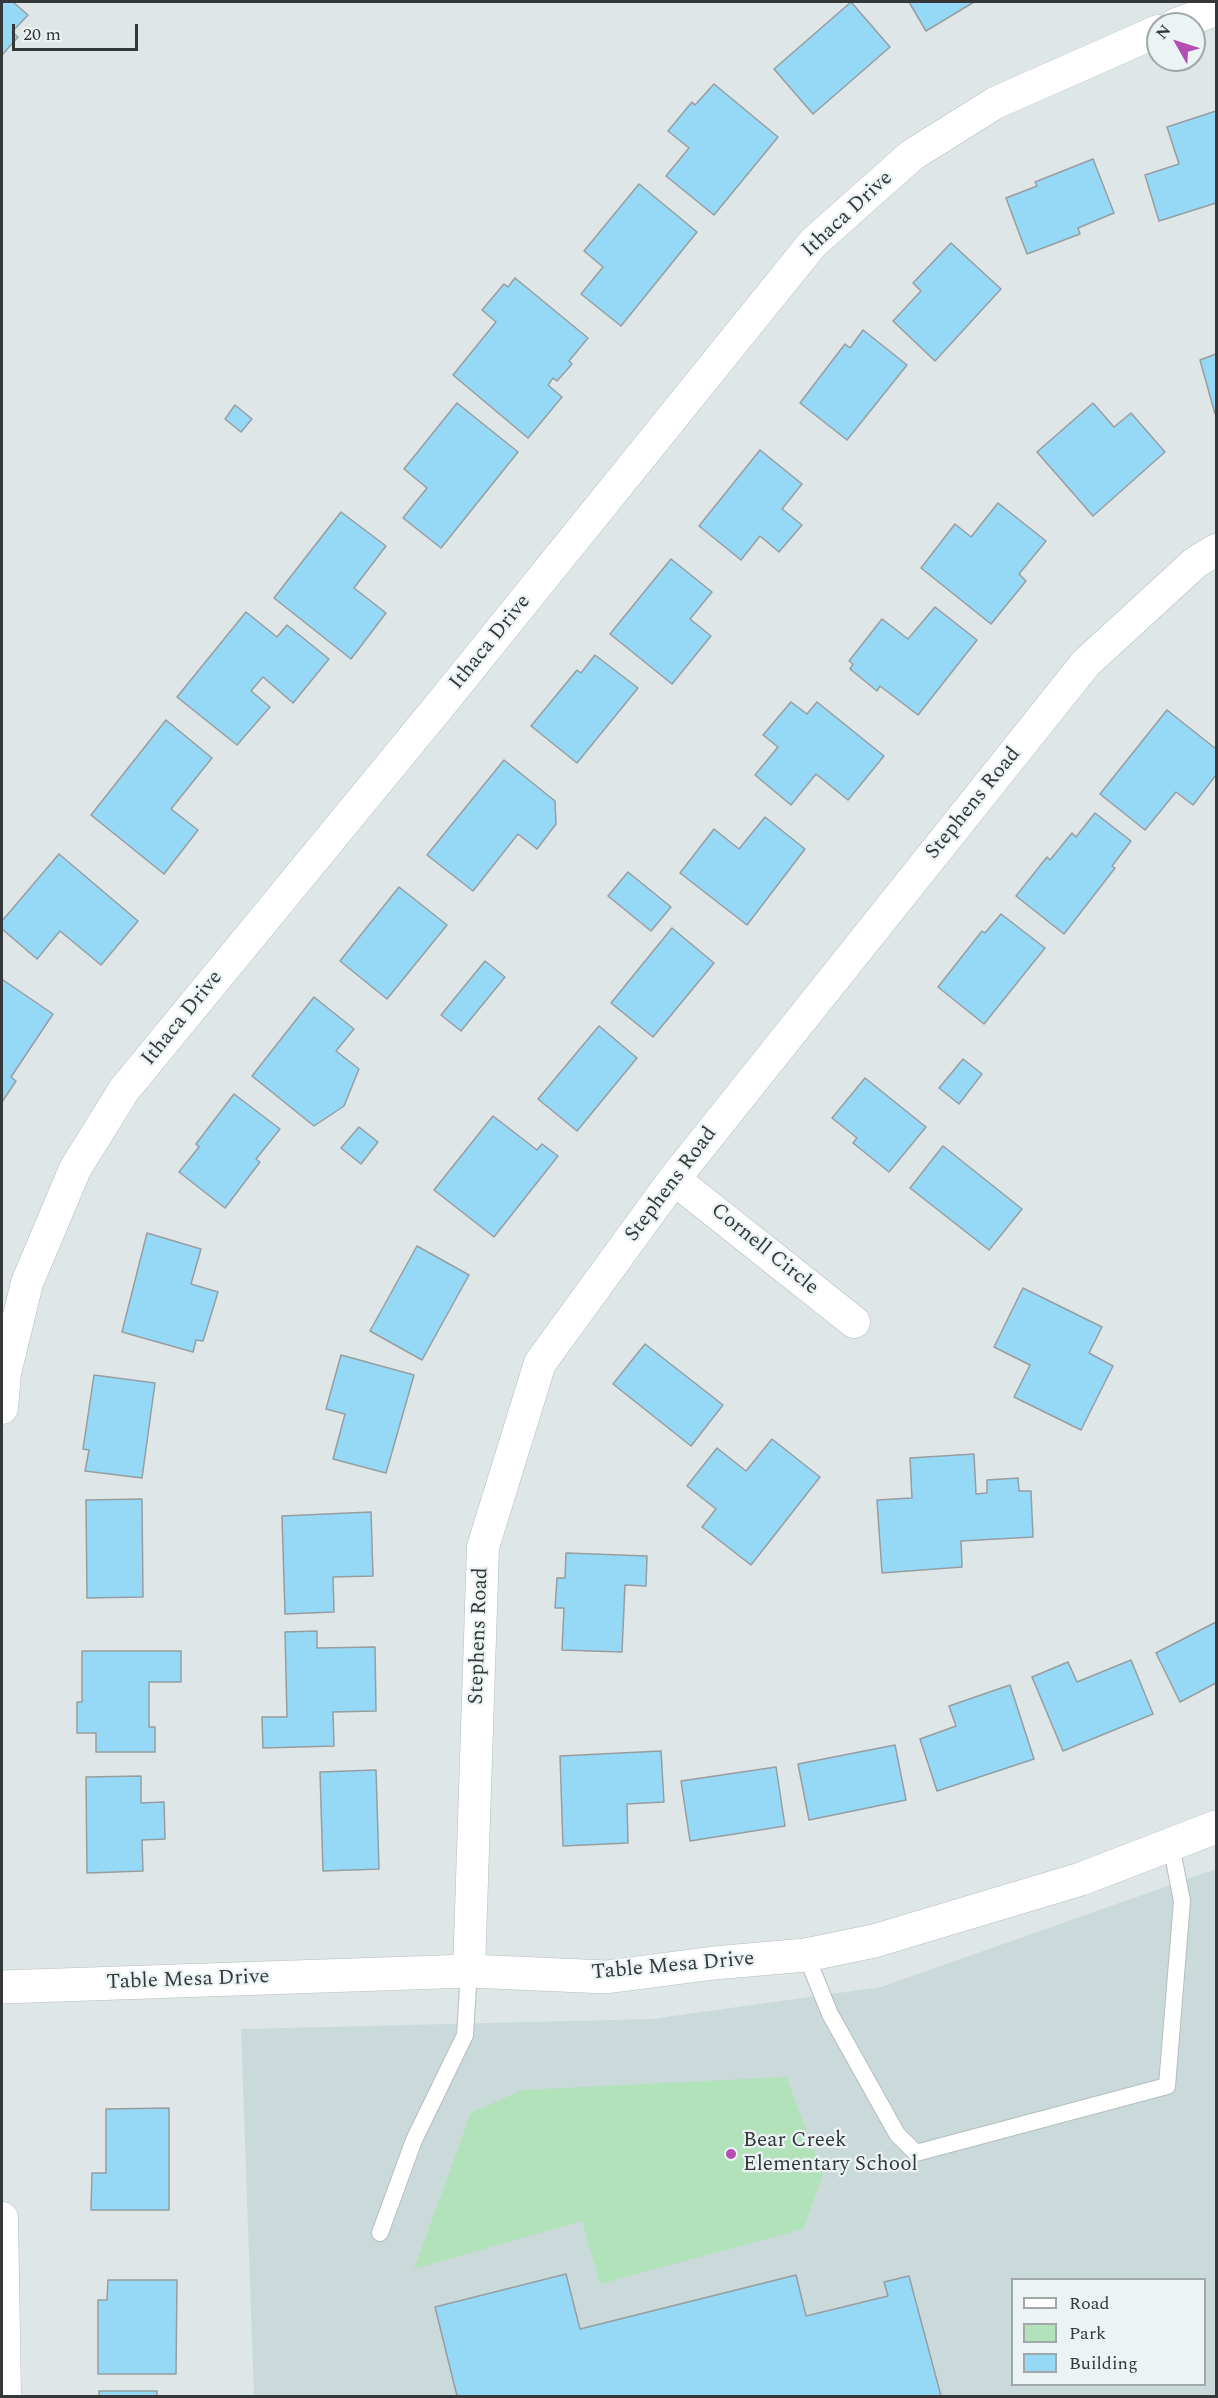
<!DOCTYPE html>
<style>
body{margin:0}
#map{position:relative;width:1218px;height:2398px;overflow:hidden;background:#dee6e7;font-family:Spectral,serif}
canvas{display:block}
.frame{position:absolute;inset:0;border:3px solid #353838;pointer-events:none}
.legend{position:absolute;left:1011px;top:2278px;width:195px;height:108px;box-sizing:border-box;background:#ebf3f4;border:2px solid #a2a8a9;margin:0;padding:8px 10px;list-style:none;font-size:18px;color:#353838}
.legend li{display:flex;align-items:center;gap:12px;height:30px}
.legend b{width:30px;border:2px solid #a2a8a9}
.north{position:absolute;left:1146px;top:12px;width:60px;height:60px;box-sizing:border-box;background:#ebf3f4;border:2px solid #a2a8a9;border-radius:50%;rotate:309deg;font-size:16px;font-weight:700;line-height:24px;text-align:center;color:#353838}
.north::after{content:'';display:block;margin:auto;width:21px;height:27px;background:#b44eb2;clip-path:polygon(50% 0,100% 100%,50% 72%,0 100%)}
.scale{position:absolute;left:12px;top:24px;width:126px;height:27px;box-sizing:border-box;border:3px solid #353838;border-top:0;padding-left:8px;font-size:18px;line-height:21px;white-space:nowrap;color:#353838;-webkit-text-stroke:4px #ebf3f4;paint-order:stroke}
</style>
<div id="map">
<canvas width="1218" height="2398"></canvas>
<div class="frame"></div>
<ul class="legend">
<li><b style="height:8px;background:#fff"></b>Road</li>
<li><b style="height:16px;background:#b1e2ba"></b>Park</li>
<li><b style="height:16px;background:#96d9f7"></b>Building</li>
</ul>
<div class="north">N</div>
<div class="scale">20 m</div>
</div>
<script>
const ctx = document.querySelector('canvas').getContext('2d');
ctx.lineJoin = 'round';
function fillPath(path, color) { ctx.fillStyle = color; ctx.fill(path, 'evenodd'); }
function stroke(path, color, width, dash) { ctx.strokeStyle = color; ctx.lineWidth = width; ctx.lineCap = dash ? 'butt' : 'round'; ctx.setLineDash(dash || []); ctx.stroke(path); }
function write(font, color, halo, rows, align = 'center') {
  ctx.font = font + ' Spectral,serif'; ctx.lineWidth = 4.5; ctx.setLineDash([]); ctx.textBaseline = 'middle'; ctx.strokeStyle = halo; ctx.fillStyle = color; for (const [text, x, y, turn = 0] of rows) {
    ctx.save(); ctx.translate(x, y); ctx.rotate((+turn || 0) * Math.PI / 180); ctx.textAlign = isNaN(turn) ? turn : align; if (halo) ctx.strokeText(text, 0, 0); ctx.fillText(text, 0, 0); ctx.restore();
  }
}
const built = new Path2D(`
 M1216 1869V2396H254L241 2029 652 2019 881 1987ZM1012 2280H1204V2384H1012Z`);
const green = new Path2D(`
 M786 2077 823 2174 803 2229 600 2284 582 2221 414 2269 471 2113 522 2090Z`);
const building = new Path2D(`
 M2 2H13L28 15 12 32 18 37 2 55Z
 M851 2 890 47 813 114 774 69Z
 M909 2H974L926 31Z
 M714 84 778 137 714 215 666 176 689 148 668 131 692 102 695 105Z
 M1216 111V203L1159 221 1145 175 1179 164 1167 127Z
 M1093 159 1114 213 1078 228 1080 234 1027 254 1006 198 1037 186 1035 182Z
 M639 184 697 232 621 326 581 294 603 267 584 251Z
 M951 243 1001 289 935 361 893 321 921 291 913 283Z
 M515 278 588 338 569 361 572 364 557 381 553 378 548 385 562 397 528 438 453 375 496 322 482 310 504 284 508 287Z
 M863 330 907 365 847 440 800 403 845 344 850 348Z
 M1216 354V414H1215L1200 360Z
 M457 403 518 452 441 548 403 518 427 488 404 469Z
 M1093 403 1114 427 1131 413 1165 452 1093 516 1037 452Z
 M235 405 252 419 241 432 225 419Z
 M760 450 802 484 782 509 802 525 779 552 760 536 741 560 699 526Z
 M998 503 1046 541 1019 574 1026 581 991 624 921 568 955 524 971 537Z
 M341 512 386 546 354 588 386 613 351 659 274 598Z
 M671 559 712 592 690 619 711 636 672 684 610 634Z
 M935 607 977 640 918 715 880 686 877 691 850 669 853 664 849 661 882 619 908 639Z
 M246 612 277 637 287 625 329 659 293 703 263 677 251 691 270 707 237 745 177 697Z
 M595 655 638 688 577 763 531 726 577 670 581 673Z
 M791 702 807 714 817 702 884 756 848 800 816 774 791 805 755 775 778 747 763 735Z
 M1167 710 1216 749V775L1193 805 1176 792 1145 830 1100 794Z
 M166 720 212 758 171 809 198 830 164 874 91 815Z
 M504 760 555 801 556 824 537 849 518 834 473 891 427 855Z
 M1095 813 1131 841 1112 866 1115 868 1064 934 1016 896 1047 857 1050 860 1072 833 1076 837Z
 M765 817 805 849 747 925 680 873 714 829 739 849Z
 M59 854 138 921 101 965 60 931 37 959 2 929V921Z
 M628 872 671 907 651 931 608 896Z
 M399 887 447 925 387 999 340 961Z
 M1001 914 1045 948 984 1024 938 987 982 931 985 933Z
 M672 928 714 963 653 1037 611 1003Z
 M485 961 505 977 461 1031 441 1015Z
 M3 980 53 1014 11 1077 16 1081 2 1102V983Z
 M314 997 354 1029 336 1051 359 1069 344 1106 314 1126 252 1076Z
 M599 1026 637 1058 577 1131 538 1099Z
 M963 1059 982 1074 959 1104 939 1088Z
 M865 1078 926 1127 889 1172 853 1143 857 1138 832 1118Z
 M234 1094 280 1129 256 1159 260 1162 225 1208 179 1172 199 1147 196 1144Z
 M493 1116 537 1150 542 1144 558 1156 494 1237 434 1190Z
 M359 1127 378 1142 361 1164 341 1148Z
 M943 1146 1022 1209 989 1250 910 1188Z
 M147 1233 201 1249 191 1284 218 1292 203 1341 196 1340 193 1352 122 1332Z
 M417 1246 469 1275 422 1360 370 1331Z
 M1023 1288 1102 1327 1089 1353 1113 1366 1081 1430 1014 1397 1030 1365 994 1347Z
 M645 1344 723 1405 691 1446 613 1384Z
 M341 1355 414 1375 386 1473 333 1459 345 1414 326 1409Z
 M94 1375 155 1383 142 1478 85 1471 89 1450 83 1449Z
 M772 1439 820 1477 751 1565 702 1527 716 1509 687 1486 717 1448 746 1471Z
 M974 1454 976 1494 987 1493V1480L1018 1478 1019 1491H1031L1033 1537 961 1541 962 1567 882 1573 877 1500 912 1498 910 1458Z
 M142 1499 143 1597 87 1598 86 1500Z
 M371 1512 373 1576 333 1577 334 1612 285 1614 282 1516Z
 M566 1553 647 1556 646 1586 625 1585 622 1652 562 1650 564 1608H555L557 1578H565Z
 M1216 1622V1683L1180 1702 1156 1653Z
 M317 1631V1648L375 1647 376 1711 333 1712 334 1746 263 1748 262 1717H287L285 1632Z
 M82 1651H181V1682H149V1727H155V1752H96V1733H77V1702H82Z
 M1131 1660 1153 1714 1063 1751 1032 1677 1068 1662 1077 1682Z
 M1010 1685 1034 1759 937 1791 920 1739 956 1726 949 1706Z
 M895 1745 906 1800 809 1820 798 1764Z
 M661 1751 664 1802 627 1804 628 1843 563 1846 560 1756Z
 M776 1767 785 1826 690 1841 681 1781Z
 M376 1770 379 1869 323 1871 320 1772Z
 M141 1776V1803L164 1802 165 1839 142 1840 143 1871 87 1873 86 1777Z
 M169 2108V2210H91L92 2173H106V2109Z
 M566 2274 580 2329 796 2275 806 2316 888 2296 884 2282 909 2276 941 2396H457L435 2307Z
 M108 2280H177L176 2374H98V2300H107Z
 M99 2391H157V2396H99Z`);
const service = new Path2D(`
 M806 1955 830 2014 897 2134 916 2153 1167 2086 1182 1901 1171 1845
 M380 2233 414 2140 465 2035 469 1971`);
const minor = new Path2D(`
 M1176 24 1216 10
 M674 1179 854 1322
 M2 1408 5 1373 27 1283 75 1169 124 1090 441 704 813 243 912 155 995 103 1158 31
 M469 1971 483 1547 540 1363 674 1179 1086 663 1196 562 1216 550
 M2 2218 5 2396`);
const tertiary = new Path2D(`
 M2 1987 469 1971 606 1977 714 1963 806 1955 874 1941 1081 1879 1216 1827`);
const markers = [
 [731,2154,6,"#b44eb2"]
];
const streetNames = [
 ["Ithaca Drive",848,215,-43],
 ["Ithaca Drive",491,643,-51],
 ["Stephens Road",974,804,-51],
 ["Ithaca Drive",183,1019,-51],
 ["Stephens Road",672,1185,-53],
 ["Cornell Circle",764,1250,39],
 ["Stephens Road",480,1636,-88],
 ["Table Mesa Drive",673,1967,-5],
 ["Table Mesa Drive",188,1981,-2]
];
const poiNames = [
 ["Bear Creek",743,2142],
 ["Elementary School",743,2166]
];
fillPath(built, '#cadadb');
fillPath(green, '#b1e2ba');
fillPath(building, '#96d9f7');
stroke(building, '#979da0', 1.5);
stroke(service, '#b5bdbd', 18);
stroke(minor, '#b5bdbd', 33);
stroke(tertiary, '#b5bdbd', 34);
stroke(service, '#fff', 16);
stroke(minor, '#fff', 32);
stroke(tertiary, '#fff', 33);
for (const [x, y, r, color] of markers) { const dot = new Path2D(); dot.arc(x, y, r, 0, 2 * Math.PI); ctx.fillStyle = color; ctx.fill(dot); stroke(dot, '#ebf3f4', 2); }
write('21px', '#353838', '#ebf3f4', streetNames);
write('21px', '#353838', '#ebf3f4', poiNames, 'left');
</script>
